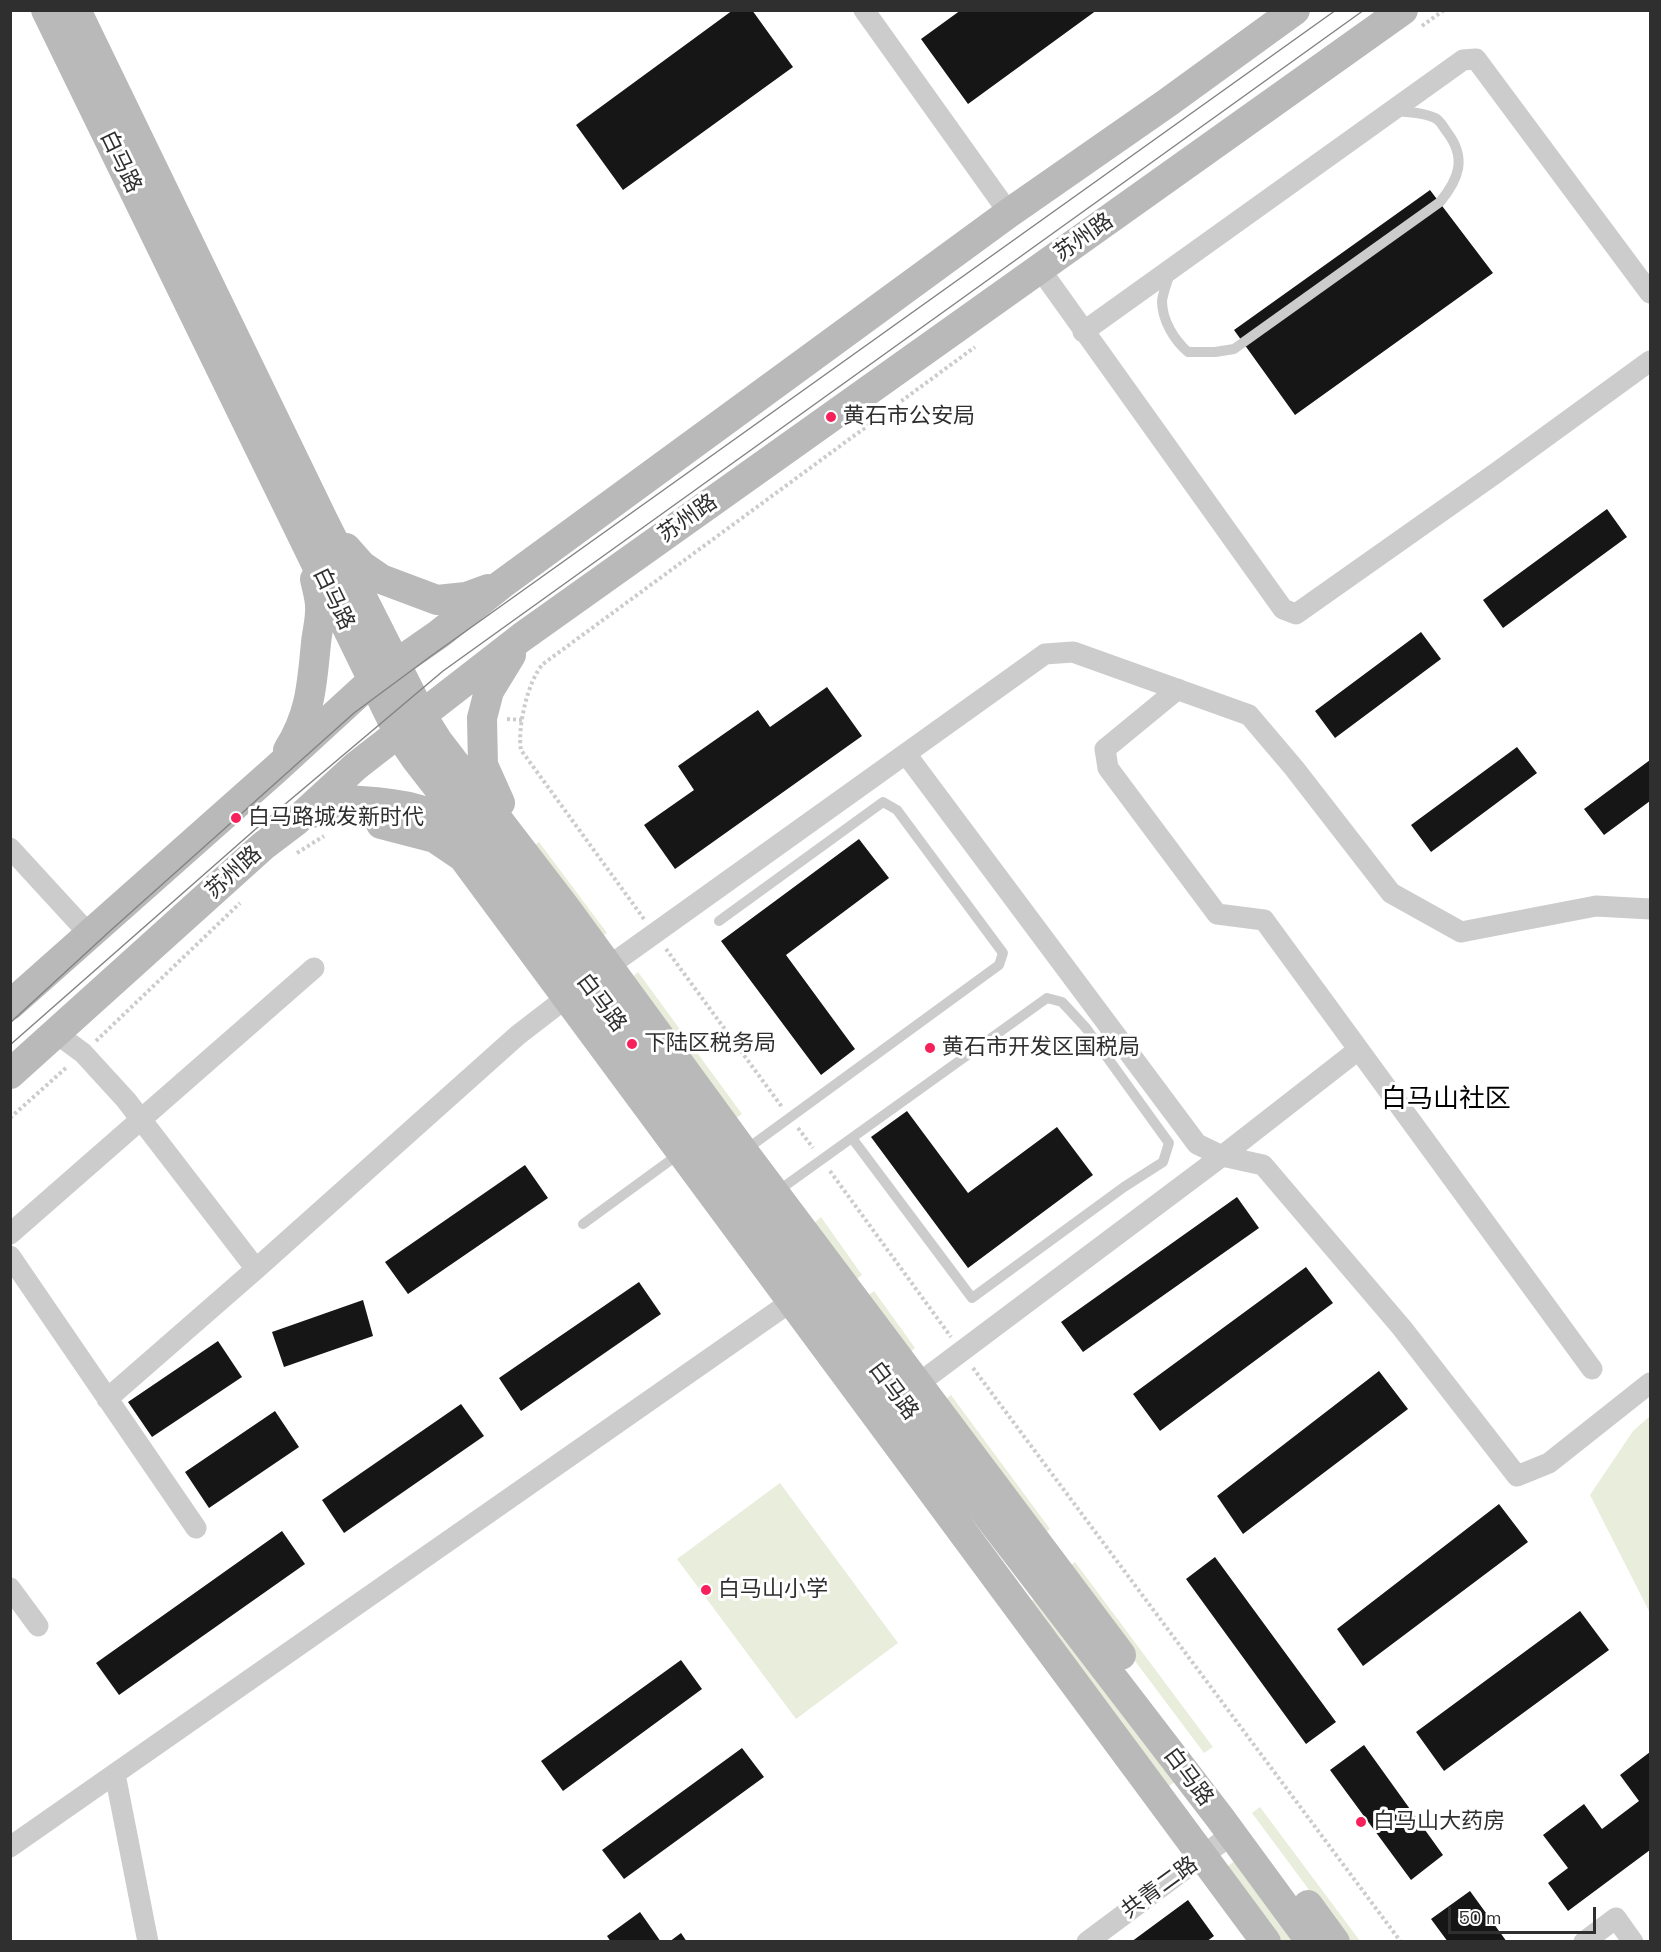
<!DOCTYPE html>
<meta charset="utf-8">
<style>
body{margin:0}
#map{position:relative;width:1661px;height:1952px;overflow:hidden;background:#fff;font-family:"Space Grotesk",sans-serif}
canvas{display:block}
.frame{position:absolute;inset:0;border:12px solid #2f2f2f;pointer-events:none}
.scale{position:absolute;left:1448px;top:1907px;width:148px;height:27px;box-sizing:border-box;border:3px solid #2f2f2f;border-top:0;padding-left:8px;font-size:18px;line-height:21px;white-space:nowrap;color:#2f2f2f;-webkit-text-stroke:4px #fff;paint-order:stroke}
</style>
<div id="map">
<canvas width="1661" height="1952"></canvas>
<div class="frame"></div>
<div class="scale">50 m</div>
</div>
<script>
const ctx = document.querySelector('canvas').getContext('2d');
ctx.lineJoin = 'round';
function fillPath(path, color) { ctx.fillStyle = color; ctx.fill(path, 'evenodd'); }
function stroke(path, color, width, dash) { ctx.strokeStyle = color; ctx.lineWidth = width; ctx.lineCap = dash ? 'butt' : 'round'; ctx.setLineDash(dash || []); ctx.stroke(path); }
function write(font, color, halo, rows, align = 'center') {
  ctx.font = font + ' "Space Grotesk","Noto Sans SC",sans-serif'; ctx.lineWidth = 6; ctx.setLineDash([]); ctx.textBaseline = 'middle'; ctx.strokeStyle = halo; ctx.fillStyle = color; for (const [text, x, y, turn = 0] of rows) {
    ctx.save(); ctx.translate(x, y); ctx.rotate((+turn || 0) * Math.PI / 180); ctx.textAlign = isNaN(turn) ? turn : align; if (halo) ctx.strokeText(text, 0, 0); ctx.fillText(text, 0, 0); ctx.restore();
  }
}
const green = new Path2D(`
 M539 842 607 933 598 939 530 849Z
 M638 972 742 1114 733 1120 630 979Z
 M821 1217 862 1275 854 1281 813 1224Z
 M874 1291 915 1348 907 1355 866 1297Z
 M951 1395 1050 1529 1041 1536 943 1401Z
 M1650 1416V1613L1590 1495 1633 1431Z
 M780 1483 898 1643 796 1719 677 1559Z
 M1075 1562 1213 1747 1204 1753 1066 1569Z
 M1037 1597 1175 1782 1166 1788 1028 1604Z
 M1260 1807 1360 1941H1347L1252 1813Z
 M1234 1861 1294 1941H1281L1226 1868Z`);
const building = new Path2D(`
 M733 10H752L793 67 623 190 576 125Z
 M961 10H1097L968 104 921 39Z
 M1430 190 1493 273 1295 415 1234 330Z
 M1607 509 1627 537 1503 628 1483 600Z
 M1421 632 1441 659 1335 738 1315 711Z
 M827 687 862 736 675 869 644 825 694 790 678 766 758 710 770 727Z
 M1517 747 1537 773 1431 852 1411 825Z
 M1650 760V801L1604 835 1584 809Z
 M859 839 889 878 786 955 855 1049 821 1075 721 941Z
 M907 1111 968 1193 1057 1127 1093 1175 968 1268 871 1137Z
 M525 1165 548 1198 408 1294 385 1262Z
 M1237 1197 1259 1228 1083 1352 1061 1322Z
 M1306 1267 1333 1303 1160 1431 1133 1394Z
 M639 1282 661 1314 521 1411 499 1378Z
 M363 1300 373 1336 284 1367 272 1332Z
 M218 1341 242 1377 152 1437 128 1402Z
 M1379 1371 1408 1409 1243 1534 1217 1496Z
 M461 1404 484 1436 344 1533 322 1500Z
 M275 1411 299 1447 209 1508 185 1472Z
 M1499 1504 1528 1542 1363 1666 1337 1629Z
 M282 1531 305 1564 119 1695 96 1663Z
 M1215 1557 1336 1722 1306 1744 1186 1579Z
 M1580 1611 1609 1650 1444 1771 1416 1732Z
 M681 1660 702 1689 563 1791 541 1761Z
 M1364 1745 1443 1855 1411 1880 1330 1770Z
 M742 1748 764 1777 624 1879 602 1850Z
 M1650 1752V1850L1568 1911 1548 1883 1568 1868 1543 1835 1584 1804 1602 1829 1639 1801 1620 1775Z
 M1470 1891 1507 1942H1448L1431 1919Z
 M1188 1900 1214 1936 1206 1942H1131Z
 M640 1912 661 1942H611L607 1936Z
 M681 1933 687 1942H669Z`);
const path = new Path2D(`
 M1422 26 1444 10
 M507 719 523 720
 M297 853 324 836
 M644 919 521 750C517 728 528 680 543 664L975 347
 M666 949 782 1107
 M96 1041 240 903
 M10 1118 68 1066
 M798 1128 813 1148
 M830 1171 951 1337
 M973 1368 1401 1942`);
const lane = new Path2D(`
 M1170 272C1168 281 1163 292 1162 301 1162 320 1174 340 1188 352H1215L1234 349 1440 202C1459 179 1467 158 1447 132 1444 128 1440 120 1435 118 1423 112 1407 112 1394 111
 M719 921 883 802 897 810 1003 953 999 965 744 1151
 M775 1193 1047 998 1062 1002 1086 1028 1169 1143 1163 1162 1124 1187 972 1298 852 1138
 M583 1224 679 1154`);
const street = new Path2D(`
 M864 10 1009 213
 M1040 269 1283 609 1296 614 1496 473 1650 361
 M1083 332 1463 60 1476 59 1650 293
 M1178 689 1105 749 1108 768 1217 914 1264 920 1592 1369
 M906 754 1197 1144 1222 1156 918 1384
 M10 848 89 934
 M609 966 1045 654 1073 652 1249 715 1294 768 1391 893 1461 932 1596 906 1650 909
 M57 1034 83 1053 126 1100 256 1269
 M1222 1156 1263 1165 1402 1328 1517 1476 1549 1463 1650 1383
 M1222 1156 1358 1050
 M10 1234 314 968
 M10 1256 196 1528
 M107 1399 256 1269 518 1035 566 998
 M10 1588 38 1626
 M115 1774 148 1942
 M10 1847 802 1294
 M1087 1942 1232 1834
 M1584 1942 1616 1918 1633 1942`);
const secondary = new Path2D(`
 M46 10 399 734 416 759 504 872 812 1286 1220 1818 1311 1942
 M76 10 324 522 422 716 437 740 565 907 743 1151 1121 1655
 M346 548 362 566 381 579 437 600 466 597 488 589
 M288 750C311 714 312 683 316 643 317 632 320 622 320 611 321 601 317 589 315 579
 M500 803 483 765 482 718 489 691 511 655
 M312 813C321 809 333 802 342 800 348 799 356 801 361 801 397 803 440 809 466 836
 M381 824 435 838 463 857 1266 1942
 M10 1005 276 769 373 680 439 634 502 584 1009 213 1167 103 1295 10
 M10 1074 263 846 296 821 356 766 522 637 1403 10
 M1308 1905 1335 1942`);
const tram = new Path2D(`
 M10 1023 110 931 354 713 431 656 1336 10
 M10 1045 258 827 443 671 1364 10`);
const markers = [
 [831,417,6,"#f6205b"],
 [236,818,6,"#f6205b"],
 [632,1044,6,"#f6205b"],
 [930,1048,6,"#f6205b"],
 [706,1590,6,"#f6205b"],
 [1361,1822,6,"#f6205b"]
];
const streetNames = [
 ["白马路",120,162,64],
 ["苏州路",1084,238,-35],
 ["苏州路",688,519,-35],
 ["白马路",333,599,64],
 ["苏州路",234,873,-42],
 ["白马路",601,1003,53],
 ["白马路",893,1391,53],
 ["白马路",1188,1777,53],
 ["共青二路",1160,1888,-36]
];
const poiNames = [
 ["黄石市公安局",843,417],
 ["白马路城发新时代",248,818],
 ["下陆区税务局",644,1044],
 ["黄石市开发区国税局",942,1048],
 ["白马山小学",718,1590],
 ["白马山大药房",1373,1822]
];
const quarterNames = [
 ["白马山社区",1446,1100]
];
fillPath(green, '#e9eddb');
fillPath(building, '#161616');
stroke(path, '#ccc', 4, [3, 3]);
stroke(lane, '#ccc', 10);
stroke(street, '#ccc', 21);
stroke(secondary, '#b9b9b9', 30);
stroke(tram, '#848484', 1.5);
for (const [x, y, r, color] of markers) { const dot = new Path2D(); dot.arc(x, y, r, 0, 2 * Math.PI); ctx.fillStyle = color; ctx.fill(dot); stroke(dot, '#fff', 2); }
write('22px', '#2f2f2f', '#fff', streetNames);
write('22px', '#2f2f2f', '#fff', poiNames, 'left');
write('26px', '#000', '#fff', quarterNames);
</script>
